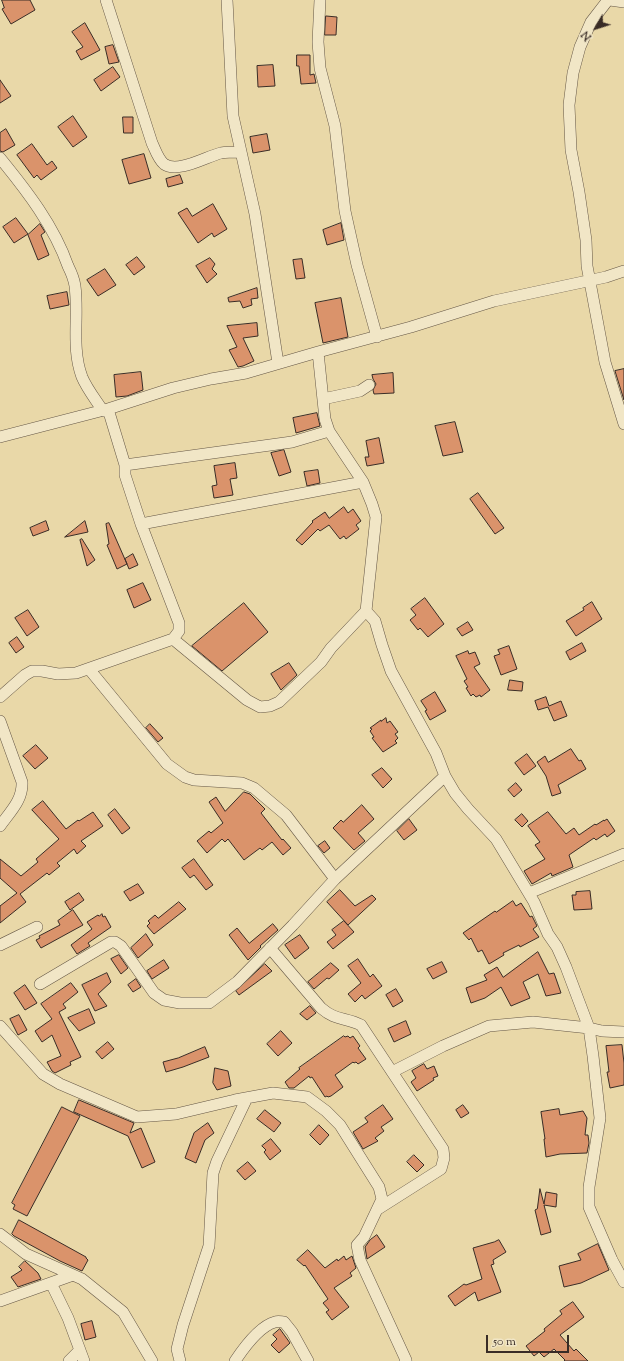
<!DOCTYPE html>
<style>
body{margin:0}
#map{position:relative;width:624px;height:1361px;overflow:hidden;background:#e9d8a8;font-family:"Sorts Mill Goudy",serif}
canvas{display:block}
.north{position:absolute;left:576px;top:8px;width:40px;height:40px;-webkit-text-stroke:3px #f1e6c6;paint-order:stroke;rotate:231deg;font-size:11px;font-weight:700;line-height:16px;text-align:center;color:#392c26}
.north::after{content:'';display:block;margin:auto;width:14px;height:18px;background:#392c26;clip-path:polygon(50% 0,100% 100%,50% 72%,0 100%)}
.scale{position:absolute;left:486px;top:1335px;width:83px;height:18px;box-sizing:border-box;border:2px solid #392c26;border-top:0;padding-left:5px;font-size:12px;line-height:14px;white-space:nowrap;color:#392c26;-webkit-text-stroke:3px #f1e6c6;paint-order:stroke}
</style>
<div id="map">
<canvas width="624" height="1361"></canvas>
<div class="north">N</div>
<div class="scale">50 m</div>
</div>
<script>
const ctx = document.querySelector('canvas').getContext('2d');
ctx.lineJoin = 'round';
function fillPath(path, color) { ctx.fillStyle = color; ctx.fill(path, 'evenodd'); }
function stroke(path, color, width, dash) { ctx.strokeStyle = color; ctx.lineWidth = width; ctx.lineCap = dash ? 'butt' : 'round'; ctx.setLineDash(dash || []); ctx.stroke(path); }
const building = new Path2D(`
 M2 0H30L35 10 11 24 2 9 4 8Z
 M326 16 337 17 336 35H325Z
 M85 23 100 50 81 60 76 51 83 47 72 32Z
 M113 45 119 62 109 64 105 47Z
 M297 55H310V75L314 74 316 83 301 84 299 66H297Z
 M273 65 275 86 258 87 257 66Z
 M113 67 120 77 101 91 94 80Z
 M0 80 11 96 0 103Z
 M73 116 87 137 73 147 58 127Z
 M123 117H133V133H124Z
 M6 129 15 145 3 152 0 151V133Z
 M267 134 270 150 253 153 250 137Z
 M32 144 47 165 52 161 57 168 41 180 37 175 34 178 17 155Z
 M144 154 151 178 129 184 122 160Z
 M180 175 183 183 168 187 166 179Z
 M213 204 227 229 214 237 212 233 198 243 178 213 187 208 192 216Z
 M16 218 28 234 14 243 3 227Z
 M341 223 344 240 327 245 323 230Z
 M40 224 45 232 41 235 49 255 38 260 28 235Z
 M137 257 145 267 134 275 126 265Z
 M210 258 215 264 212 269 217 274 207 283 196 266Z
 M302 259 305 278 296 279 293 260Z
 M105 269 116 285 98 296 87 280Z
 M257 288 258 298 251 299 252 305 243 308 240 301 229 302 228 298Z
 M67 292 69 305 50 309 47 296Z
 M341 298 348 337 323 343 315 303Z
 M257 323 258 336 243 338 254 361 243 366 238 367 229 350 237 347 227 326Z
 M624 369V400L615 371Z
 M141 372 143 390 127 396 116 397 114 375Z
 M393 373 394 393 374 394 373 390 376 384 373 379 372 375Z
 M317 413 320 426 296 433 293 418Z
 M455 422 463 452 443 456 435 426Z
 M379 438 384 463 367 466 365 457H369L366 441Z
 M284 450 291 472 279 476 271 453Z
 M235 463 237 478 230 479 233 495 214 498 212 486 217 485 214 466Z
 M318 470 320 483 307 486 304 472Z
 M478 493 504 528 495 534 470 499Z
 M344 507 348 513 353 509 361 521 356 525 359 529 346 539 344 536 340 539 329 525 320 531 318 529 302 545 296 540 313 522 312 521 325 512 329 518Z
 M46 521 49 530 33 536 30 528Z
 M85 521 88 532 65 537Z
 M109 523 127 564 117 569 107 545 109 544 106 524Z
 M82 539 95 560 87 566 80 540Z
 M133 554 138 565 129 569 125 559Z
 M143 583 151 600 134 608 127 590Z
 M425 598 444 624 428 637 420 628 418 630 410 620 416 615 411 609Z
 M592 602 602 619 576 636 566 621 584 610 583 608Z
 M244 603 268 632 222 671 192 646Z
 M28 610 39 627 27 636 15 618Z
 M468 622 473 630 462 636 457 629Z
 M17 637 24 647 16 653 9 643Z
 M582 643 586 651 570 660 566 652Z
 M509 646 517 669 501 675 494 656 500 654 498 650Z
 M468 651 469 654 475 652 480 664 474 667 490 690 481 697 480 695 476 697 473 694 471 696 466 688 468 687 464 681 467 679 456 656Z
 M289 663 297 675 281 690 271 674Z
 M510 680 523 682 522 691 508 690Z
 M435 692 446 711 430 720 425 711 427 710 421 701Z
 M546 697 549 706 561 701 567 716 554 721 548 707 538 710 535 701Z
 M386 718 387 723 390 721 398 732 395 734 398 738 395 741 397 743 383 752 372 738 374 737 370 731 372 729 370 728 381 720V721Z
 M150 724 163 738 158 742 146 728Z
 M36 745 48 758 35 769 23 756Z
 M571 749 579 761 581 760 586 769 558 785 561 793 552 796 546 776 537 762 545 756 548 762Z
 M527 754 536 766 524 775 515 763Z
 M382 768 392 779 383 788 372 775Z
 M516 783 522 790 514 797 508 790Z
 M244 792 250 794 265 809 261 813 282 840 283 839 291 848 283 855 272 842 262 850 260 848 244 860 228 839 225 842 222 839 207 853 197 841 209 831 211 833 223 823 209 802 216 797 225 811Z
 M43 801 66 829 78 820 79 821 93 812 103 826 81 841 86 846 77 854 74 849 57 863 60 866 49 875 47 873 20 894 26 902 0 923V906L17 893 0 878V859L21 876 38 862 36 859 59 839 32 810Z
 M362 805 374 819 358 833 365 841 354 850 333 828 341 820 343 822Z
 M115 809 130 828 122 834 108 815Z
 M548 812 566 834 574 828 579 835 595 824 596 825 604 820V821L607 819 615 831 607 837 605 834 596 840 594 838 569 855 573 867 552 876 551 873 532 884 524 871 545 859 535 845 540 842 528 826Z
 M522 814 528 821 522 827 515 820Z
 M409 819 417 830 404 840 397 831Z
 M325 841 330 848 324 853 318 846Z
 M194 859 213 885 206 890 194 875 190 878 182 868Z
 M138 884 144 893 130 901 124 892Z
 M340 890 355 906 372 895 376 899 348 925 327 902Z
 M590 891 592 909 574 910 572 895H576V892Z
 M79 893 84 900 70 910 65 902Z
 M513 901 516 906 521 903 530 917 532 916 537 926 533 929 539 937 520 947 519 945 503 953 504 955 489 964 482 950 478 952 471 938 469 940 463 933 495 911 496 912Z
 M179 902 186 909 154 934 147 926 150 923 148 921 155 915 158 918Z
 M73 910 83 925 41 948 36 940 40 938 39 936 60 925 58 921Z
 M102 914 103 917 105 916 111 927 88 943 90 946 77 954 71 945 92 929 87 922 98 915 99 916Z
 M344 921 354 932 333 949 327 942 336 935 332 930Z
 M273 924 278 930 260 946 261 947 248 960 229 935 237 928 249 943Z
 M146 934 153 945 138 958 131 948Z
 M300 935 309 948 295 959 285 945Z
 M538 952 549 974 554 973 561 993 546 996 538 974 523 982 530 998 511 1006 501 987 485 998 471 1003 466 988 487 980 484 975 497 967 503 977Z
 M119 955 128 968 121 974 111 959Z
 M358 959 370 977 373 974 382 986 365 999 362 995 355 1002 348 994 361 983 348 966Z
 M164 960 169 968 152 979 147 971Z
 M442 962 447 972 433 979 427 969Z
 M331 963 339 970 329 979 327 978 314 989 308 982Z
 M265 964 272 971 239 995 236 991Z
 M107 973 111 982 98 994 107 1006 95 1011 82 985Z
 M136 979 141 987 133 992 128 985Z
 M71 983 78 992 63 1004 66 1008 59 1012 81 1057 70 1062 71 1065 55 1073 52 1071 47 1062 61 1056 52 1035 42 1042 35 1031 52 1019 41 1004Z
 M25 985 37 1003 25 1010 14 993Z
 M396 989 403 1001 393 1007 386 995Z
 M310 1006 316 1013 307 1020 300 1014Z
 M89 1009 95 1023 79 1031 68 1018Z
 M19 1015 27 1030 18 1035 10 1019Z
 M406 1021 411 1034 394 1042 388 1029Z
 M281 1031 292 1043 278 1056 267 1044Z
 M344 1036 345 1037 348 1036 350 1038 353 1036 360 1046 358 1048 366 1059 358 1064 356 1062 354 1063 353 1062 335 1075 343 1087 331 1096 328 1097 327 1096 325 1097 312 1077 310 1078 309 1076 294 1088H289L285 1082 300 1069 299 1068Z
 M108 1042 114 1049 102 1059 96 1052Z
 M622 1045 624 1063V1085L610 1088 607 1072H609L606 1046Z
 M205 1047 209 1057 183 1067 166 1072 163 1062 178 1058Z
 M424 1064 427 1069 434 1066 438 1076 433 1078 434 1080 417 1091 411 1082 416 1078 412 1071Z
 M215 1068 228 1071 231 1086 217 1090 213 1083Z
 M79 1100 134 1123 130 1133 141 1128 155 1162 142 1168 128 1136 74 1112Z
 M383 1105 393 1119 381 1127 384 1131 375 1138 378 1141 363 1149 353 1132 368 1122 365 1118Z
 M463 1105 469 1113 461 1118 456 1110Z
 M62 1107 80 1116 27 1216 13 1209 15 1205 12 1203Z
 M559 1109 560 1115 583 1111 587 1118 585 1135H588L589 1143 587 1153 560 1154 546 1157 544 1139H545L541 1112Z
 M265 1110 281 1123 274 1132 257 1119Z
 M208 1123 214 1133 205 1140 196 1163 185 1158 194 1133Z
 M319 1125 329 1135 320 1145 310 1135Z
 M271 1139 281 1151 270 1160 264 1152 266 1150 262 1146Z
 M414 1155 424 1165 417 1172 407 1162Z
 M248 1162 256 1171 245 1180 237 1171Z
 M540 1189 544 1204 546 1192 557 1194 556 1207 544 1205 551 1232 541 1235 535 1210 537 1209Z
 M19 1220 86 1257V1258L88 1260 82 1271 60 1261 14 1236 12 1234Z
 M377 1235 385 1247 367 1259 365 1247 370 1240Z
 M499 1240 506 1252 493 1260 494 1264 491 1265 501 1292 478 1301 475 1292 455 1306 448 1296 464 1284 466 1285 482 1279 473 1248 494 1242Z
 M598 1244 609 1270 581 1283 564 1287 559 1266 581 1260 578 1254Z
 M308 1250 325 1268 337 1259 338 1261 344 1256 346 1260 352 1256 356 1268 350 1273 352 1276 334 1288 349 1307 332 1320 326 1312 329 1310 323 1303 328 1299 305 1265 304 1266 297 1260Z
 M25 1261 38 1273 41 1279 18 1287 11 1277 22 1270 19 1267Z
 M573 1302 584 1317 560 1335 574 1351 576 1349 588 1361H564L565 1360 554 1349 544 1357 539 1352 534 1356 526 1346 545 1331 544 1329 562 1314 560 1311Z
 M92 1321 96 1337 85 1340 81 1324Z
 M280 1329 290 1343 279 1353 271 1345 277 1339 273 1335Z`);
const street = new Path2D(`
 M106 0 152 143C155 149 158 159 164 164 178 174 207 156 221 153 227 152 234 152 240 152
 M227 0 233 116 255 214 278 363
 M320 0 318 42 320 68 335 126 345 211 357 265 377 337
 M608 0 591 22 580 47 573 73 569 105 571 150 579 192 586 240 587 266 605 362 624 424
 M610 0 624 2
 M0 158C27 191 54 226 68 266 71 272 74 279 75 286 79 316 71 348 82 377 87 389 96 400 103 411
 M318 352 325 419 329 431 363 482 372 504 376 517 366 611 375 621 382 645 391 671 436 753 445 776 455 793 468 809 496 839 534 902 548 934 557 947 566 967 589 1028 593 1056 600 1118 589 1187V1207L612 1260 624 1282
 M323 399 360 391 369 385
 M0 437 108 409 173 388 211 379 246 373 318 352 411 327 494 301 606 277 624 271
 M125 465 292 442 329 431
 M141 524 363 482
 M173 639 247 700 260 707 270 706 279 702 321 662 331 648 366 611
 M89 669 167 764 185 777 194 780 242 783 254 788 286 815 335 879
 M0 697 25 675 32 671H42L58 674 76 673 173 639 179 631V623L141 524 125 475V465L108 409
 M0 721 22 782C23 800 10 812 0 826
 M529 893 624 854
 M0 945 37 927
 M270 948 321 1008C336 1021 345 1017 361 1025L443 1149 444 1158 441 1169 378 1209
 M40 984 111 942H115L121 946 154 993 164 1000 180 1003H209L237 982 293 925 335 879 445 776
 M0 1026 43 1074 60 1084 137 1117 176 1114 235 1100 273 1093 307 1097 326 1111 340 1125 379 1187 382 1199 364 1237 357 1245 360 1260 406 1360 405 1361
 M392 1072 443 1046 489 1026 533 1022 589 1028 602 1031 624 1032
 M0 1234 26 1254 82 1279 123 1312 152 1361
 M51 1283 68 1318 84 1361
 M0 1301 73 1275
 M69 1361 80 1350
 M180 1361 177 1349 183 1325 209 1246 213 1173 217 1161 247 1098
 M235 1361C243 1349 260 1326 275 1322 278 1321 282 1322 284 1322L292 1332 308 1361`);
fillPath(building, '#da936b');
stroke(building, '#392c26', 1);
stroke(street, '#655746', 12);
stroke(street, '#f1e6c6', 11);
</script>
